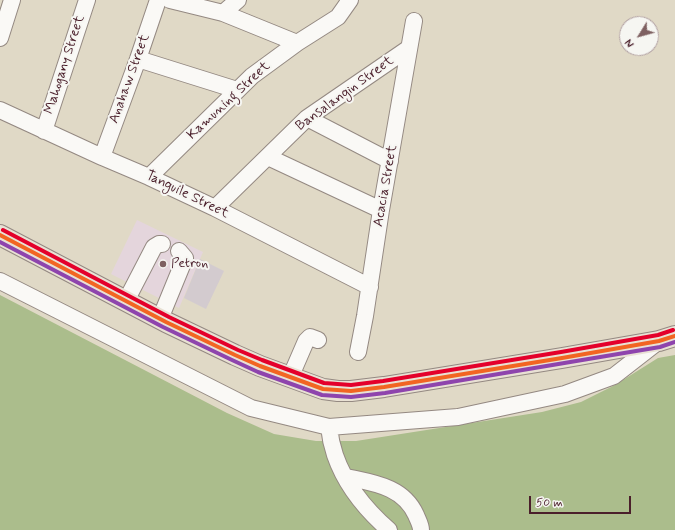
<!DOCTYPE html>
<style>
body{margin:0}
#map{position:relative;width:675px;height:530px;overflow:hidden;background:#e0d9c6;font-family:Mynerve,sans-serif}
canvas{display:block}
.north{position:absolute;left:619px;top:16px;width:40px;height:40px;box-sizing:border-box;background:#f6f6f2;border:1px solid #b1a0a2;border-radius:50%;rotate:233deg;font-size:11px;font-weight:700;line-height:16px;text-align:center;color:#4a1f2b}
.north::after{content:'';display:block;margin:auto;width:14px;height:18px;background:#7e6061;clip-path:polygon(50% 0,100% 100%,50% 72%,0 100%)}
.scale{position:absolute;left:529px;top:496px;width:102px;height:18px;box-sizing:border-box;border:2px solid #4a1f2b;border-top:0;padding-left:5px;font-size:12px;line-height:14px;white-space:nowrap;color:#4a1f2b;-webkit-text-stroke:3px #f6f6f2;paint-order:stroke}
</style>
<div id="map">
<canvas width="675" height="530"></canvas>
<div class="north">N</div>
<div class="scale">50 m</div>
</div>
<script>
const ctx = document.querySelector('canvas').getContext('2d');
ctx.lineJoin = 'round';
function fillPath(path, color) { ctx.fillStyle = color; ctx.fill(path, 'evenodd'); }
function stroke(path, color, width, dash) { ctx.strokeStyle = color; ctx.lineWidth = width; ctx.lineCap = dash ? 'butt' : 'round'; ctx.setLineDash(dash || []); ctx.stroke(path); }
function write(font, color, halo, rows, align = 'center') {
  ctx.font = font + ' Mynerve,sans-serif'; ctx.lineWidth = 4; ctx.setLineDash([]); ctx.textBaseline = 'middle'; ctx.strokeStyle = halo; ctx.fillStyle = color; for (const [text, x, y, turn = 0] of rows) {
    ctx.save(); ctx.translate(x, y); ctx.rotate((+turn || 0) * Math.PI / 180); ctx.textAlign = isNaN(turn) ? turn : align; if (halo) ctx.strokeText(text, 0, 0); ctx.fillText(text, 0, 0); ctx.restore();
  }
}
const built = new Path2D(`
 M137 220 203 252 179 308 111 274Z`);
const industrial = new Path2D(`
 M200 259 224 271 206 309 184 298Z`);
const forest = new Path2D(`
 M0 295 227 413 274 434 316 441H356L542 412 581 402 615 385 658 358 675 355V530H0Z`);
const minor = new Path2D(`
 M170 0 223 13 297 43
 M223 13 238 0
 M0 38 12 0
 M138 59 237 90
 M0 110 102 157 149 177 215 208 370 287
 M307 118 390 161
 M44 131 87 0
 M102 157 138 59 158 0
 M268 157 381 210
 M149 177 252 76 297 43 338 17 350 0
 M215 208 307 118 409 48
 M0 281 251 408 329 427 458 417 565 394 614 376 659 341
 M126 301 154 247 159 244H162
 M160 319 185 258 179 251
 M358 352 365 316 381 210 414 21
 M290 378 306 341 310 337 318 340
 M329 427C330 437 332 446 335 455 345 484 366 510 389 530
 M346 477C373 483 403 486 416 515 418 520 421 525 421 530`);
const major = new Path2D(`
 M0 235 166 322 235 355 260 366 323 389 338 391H351L384 387 562 358 659 341 675 336`);
const bus1 = new Path2D(`
 M0 235 166 322 235 355 260 366 323 389 351 391 384 387 562 358 659 341 675 336`);
const bus2 = new Path2D(`
 M0 242 163 327 232 360 258 372 322 395 351 397 385 393 660 347 675 342`);
const bus3 = new Path2D(`
 M3 230 169 317 238 350 262 360 324 383 351 385 383 381 561 352 658 335 673 330`);
const markers = [
 [163,264,4,"#7e6061"]
];
const streetNames = [
 ["Mahogany Street",65,65,-72],
 ["Anahaw Street",130,79,-70],
 ["Bansalangin Street",345,94,-36],
 ["Kamuning Street",229,101,-43],
 ["Acacia Street",386,186,-80],
 ["Tanguile Street",187,195,26]
];
const poiNames = [
 ["Petron",171,264]
];
fillPath(built, '#e4d5dc');
fillPath(industrial, '#d3cbcf');
fillPath(forest, '#abbd8c');
stroke(minor, '#948982', 18);
stroke(major, '#948982', 22);
stroke(minor, '#faf9f6', 16);
stroke(major, '#e9e1d4', 20);
stroke(bus1, '#f26522', 4);
stroke(bus2, '#8e44ad', 4);
stroke(bus3, '#e4002b', 4);
for (const [x, y, r, color] of markers) { const dot = new Path2D(); dot.arc(x, y, r, 0, 2 * Math.PI); ctx.fillStyle = color; ctx.fill(dot); stroke(dot, '#f6f6f2', 1.5); }
write('14px', '#4a1f2b', '#f6f6f2', streetNames);
write('14px', '#4a1f2b', '#f6f6f2', poiNames, 'left');
</script>
